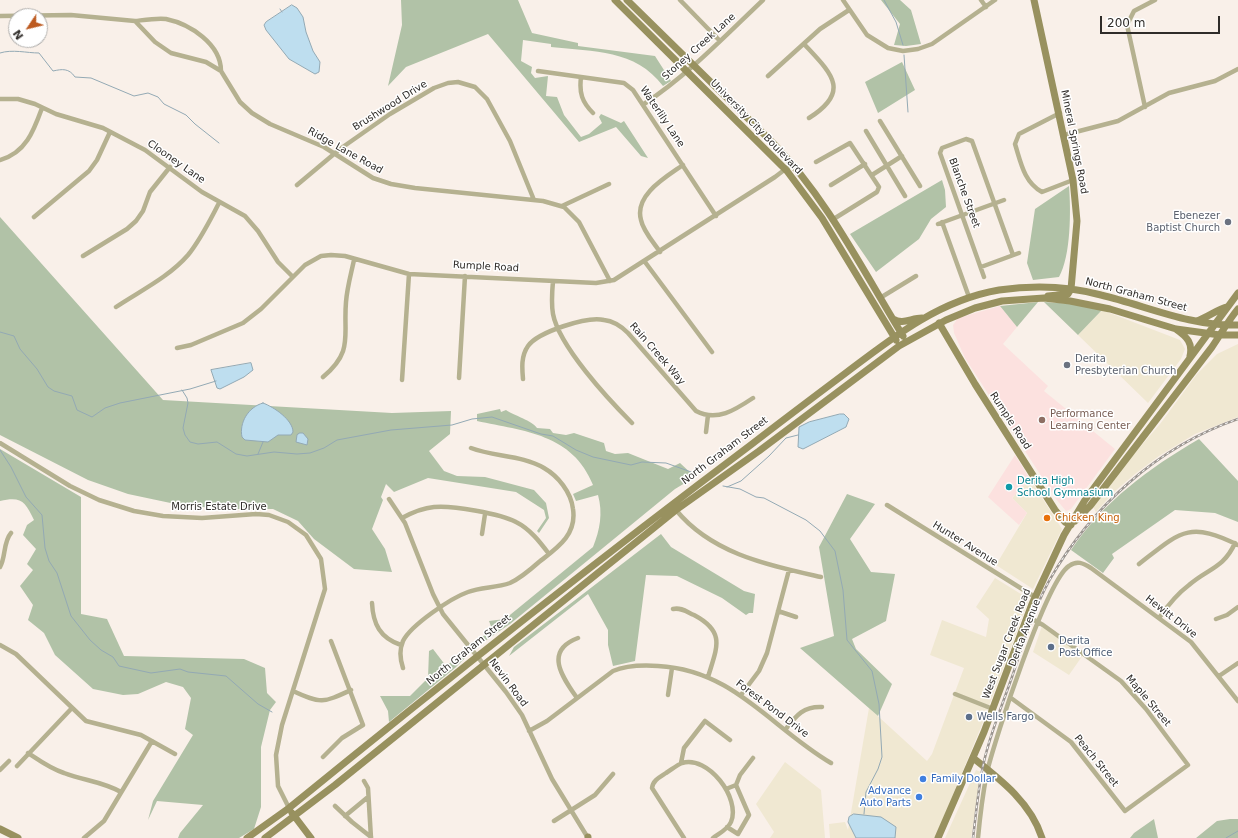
<!DOCTYPE html>
<style>
body{margin:0}
#map{position:relative;width:1238px;height:838px;overflow:hidden;background:#f9f0e9;font-family:"DejaVu Sans",sans-serif}
canvas{display:block}
.north{position:absolute;left:8px;top:8px;width:40px;height:40px;box-sizing:border-box;background:#fff;border:1px solid #acaba9;border-radius:50%;rotate:235deg;font-size:11px;font-weight:700;line-height:16px;text-align:center;color:#2f2c29}
.north::after{content:'';display:block;margin:auto;width:14px;height:18px;background:#bd5b21;clip-path:polygon(50% 0,100% 100%,50% 72%,0 100%)}
.scale{position:absolute;left:1100px;top:16px;width:120px;height:18px;box-sizing:border-box;border:2px solid #2f2c29;border-top:0;padding-left:5px;font-size:12px;line-height:14px;white-space:nowrap;color:#2f2c29;-webkit-text-stroke:3px #fff;paint-order:stroke}
</style>
<div id="map">
<canvas width="1238" height="838"></canvas>
<div class="north">N</div>
<div class="scale">200 m</div>
</div>
<script>
const ctx = document.querySelector('canvas').getContext('2d');
ctx.lineJoin = 'round';
function fillPath(path, color) { ctx.fillStyle = color; ctx.fill(path, 'evenodd'); }
function stroke(path, color, width, dash) { ctx.strokeStyle = color; ctx.lineWidth = width; ctx.lineCap = dash ? 'butt' : 'round'; ctx.setLineDash(dash || []); ctx.stroke(path); }
function write(font, color, halo, rows, align = 'center') {
  ctx.font = font + ' "DejaVu Sans",sans-serif'; ctx.lineWidth = 3; ctx.setLineDash([]); ctx.textBaseline = 'middle'; ctx.strokeStyle = halo; ctx.fillStyle = color; for (const [text, x, y, turn = 0] of rows) {
    ctx.save(); ctx.translate(x, y); ctx.rotate((+turn || 0) * Math.PI / 180); ctx.textAlign = isNaN(turn) ? turn : align; if (halo) ctx.strokeText(text, 0, 0); ctx.fillText(text, 0, 0); ctx.restore();
  }
}
const commercial = new Path2D(`
 M1102 310 1180 340 1185 349 1181 359 1148 403 1078 335Z
 M1238 344V417L1195 434 1159 456 1135 474 1114 492 1096 512 1093 507 1128 461 1160 424 1197 374 1217 354Z
 M1030 479 1062 529 1033 589 996 565 1027 513 1012 498Z
 M995 578 1029 599 981 727 935 838H830L829 824 845 822 848 830 869 708 927 761 932 754 964 668 930 655 942 620 986 637 989 619 976 607Z
 M1042 626 1083 655 1069 675 1033 652Z
 M785 762 821 790 825 838H770L774 832 756 804Z
 M976 770 981 772 971 838H945Z`);
const education = new Path2D(`
 M1000 306 1017 327 1003 344 1048 386 1044 391 1115 449 1071 509 1066 511 1056 499 965 358 954 333 953 325 958 318Z
 M1015 455 1030 479 1012 498 1027 513 1019 525 988 497Z`);
const forest = new Path2D(`
 M401 0H518L532 33 578 43V46L655 56 671 81 663 86C635 49 594 52 551 47V44L523 40 521 61 532 67 531 73 535 78 548 76 546 96 557 97 564 115 581 137 589 134 602 123 599 117 601 114 621 123 624 121 648 158 641 156 616 127 579 142 488 34 406 67 388 86 402 25Z
 M881 0H900L911 10 921 44 906 46 894 45 900 24Z
 M902 62 915 90 878 113 865 82Z
 M942 180 945 190 946 207 931 219 919 239 876 272 850 234Z
 M1069 186C1071 210 1071 256 1059 277L1033 280 1027 263 1035 209Z
 M0 217 163 400 392 413 451 411 450 434 429 451 444 471 457 476 485 477 534 490 546 503 549 518 539 533 537 531 546 518 544 510 516 492 428 478 394 492 386 484 381 497 383 500 372 529 385 549 392 572 354 569 314 539 298 521 273 509H225L180 505 128 494 88 480 0 435Z
 M1038 302 1017 327 1000 306Z
 M1044 302 1075 304 1102 310 1078 335Z
 M500 409 501 412 506 410C513 415 533 421 537 428L550 429 553 433 566 435 574 433 604 443 606 451 615 454 628 453 668 469 680 463 695 477 675 489 510 624 482 643H475L492 629 489 621 505 619 593 547C600 530 603 513 598 495L576 501 573 494 593 485C573 434 524 431 477 421V414Z
 M1199 439 1238 481V522L1215 513 1175 510 1112 554 1114 558 1103 573 1071 550C1103 502 1149 468 1199 439Z
 M0 449 81 497V614L107 619 124 656 244 659 265 668 267 693 276 702 270 710 261 747V807L254 829 239 838H178L180 833 203 805 157 801 148 820 153 801 193 735 185 729 191 698 183 687 166 682 138 694 123 695 93 689 55 655 44 633 28 620 33 605 20 586 33 570 27 564 36 549 23 535 27 525 34 520C25 502 22 496 0 501Z
 M847 494 875 504 850 539 871 572 895 574 886 621 852 639 856 649 892 684 878 716 800 648 834 636 819 547Z
 M661 534 671 547 744 591 755 594 753 613H749L746 615 722 598 677 576 646 575 635 661 613 666 608 645V630L588 594 509 656 514 647Z
 M433 649 446 666 465 651V658L455 668 389 722 388 711 380 696H410L428 678 429 651Z
 M1154 819 1158 838H1130L1134 833Z
 M1230 819H1238V838H1196L1217 821Z`);
const water = new Path2D(`
 M292 5 297 8 303 17 306 32 313 51 320 62 319 72 315 74 289 59 266 30 264 25 266 22Z
 M251 363 253 370 244 377 220 389 217 388 211 370Z
 M263 403C274 407 293 420 293 432L291 435H278L268 442 245 440 242 437C239 423 248 407 263 403Z
 M840 414H844L849 419 846 427 807 447 803 449 798 447 799 427 809 422Z
 M300 433H303L308 439 307 445 296 442 297 435Z
 M854 814 881 817 896 827 895 838H856L848 822 849 817Z`);
const stream = new Path2D(`
 M884 0 896 22 903 45
 M280 9 282 12
 M0 53C12 49 27 53 39 53L53 71C62 69 69 68 75 77L91 78 134 96 148 93 158 97 164 104 186 115 195 124 219 143
 M904 55 908 112
 M0 332 14 336 20 349 37 369 48 387 54 391 72 396 77 410 92 417 105 408 120 403 190 389 216 381
 M182 390 187 398 188 403 183 428 185 435 190 442 198 444 217 442 236 454 247 456 274 452 297 454 310 453 324 448 337 440 391 430 452 425 472 419 492 417 541 434 553 436 576 450 593 457 631 465 642 462 666 463 694 473
 M0 450 11 467 26 497 42 515 45 548 49 561 57 573 71 616 90 640 101 650 113 657 119 666 151 673 180 669 188 672 226 676 258 704 272 712
 M258 454 263 442
 M723 486 740 489 756 497 764 498 806 520 820 531 835 551 843 590 847 640 872 671 879 704 882 757 878 769 866 792 864 814
 M727 487 741 481 769 456 786 438 798 435
 M1226 838 1238 831`);
const street = new Path2D(`
 M680 0 720 41
 M843 0 867 35 888 48 903 51 918 49 932 44 995 0
 M981 0 986 7
 M0 16 71 15 135 21
 M804 44C831 73 852 91 809 118
 M221 71C221 44 190 24 166 19 156 18 144 20 135 21L155 42 171 53 206 62 221 71 240 102 252 113 270 124 324 147 373 178 391 184 415 188 543 201 564 207 579 222 610 281
 M538 71 624 83 633 90 716 216
 M768 76 820 29 849 10
 M581 77C579 93 582 102 593 113
 M0 99H18L35 104 56 114 103 128 145 150 202 192 245 216 258 231 278 262 292 276
 M644 104C688 75 725 36 763 0
 M1145 107 1127 25 1134 11 1155 0
 M1060 113 1019 134 1015 144C1021 163 1024 182 1042 192L1073 180
 M880 121 920 186
 M866 131 905 196
 M1064 135 1118 121 1169 93 1215 81 1238 69
 M0 160C26 153 34 130 42 108
 M816 162 850 143 879 187 877 192 832 220
 M872 175 902 156
 M297 185 340 149 390 114 434 88 448 83 458 82 475 87 487 99 510 141 534 200
 M831 185 865 164
 M562 206 609 184
 M34 217 89 171 97 160 110 132
 M942 222 969 297
 M938 224 1004 200
 M660 252C654 243 643 231 641 220 634 195 666 177 683 165
 M83 256 127 229 136 221 143 211 150 192 170 167
 M645 262 712 352
 M981 267 1019 253
 M984 277 940 153 942 148 966 139 972 141 1013 255
 M553 281C552 292 551 303 553 314 559 346 608 399 632 423
 M880 298 916 276
 M116 307C140 291 169 277 188 255 201 239 210 220 219 203
 M177 348 191 345 243 323 261 309 305 265 321 256 331 255 345 256 409 274 596 283 614 280 775 177 792 164
 M323 377C354 351 343 336 346 302 347 288 351 274 354 260
 M459 378 465 276
 M523 379C522 368 521 356 528 346 538 332 587 316 604 320 614 321 621 326 628 333L696 411C717 422 735 410 753 398
 M402 380 409 274
 M706 432 708 415
 M0 443 70 486 99 500 134 511 163 516 202 518 256 514 269 515 288 522 306 535 321 559 325 589 282 725 276 755 278 786 289 808
 M389 499 405 523 433 594 443 614 506 692 522 715 552 779 588 838
 M887 505 1035 597
 M676 510C712 554 768 565 821 577
 M402 518C413 512 423 508 434 507 452 505 501 514 516 522 530 529 540 542 549 554
 M482 534 485 514
 M1139 564C1179 533 1188 520 1238 545
 M0 567C6 557 3 542 11 533
 M372 603C373 624 380 638 401 645
 M673 609C681 607 687 612 694 615 726 632 717 647 708 677
 M778 611 796 617
 M1159 618C1168 605 1177 594 1189 585 1207 569 1224 568 1235 543
 M1216 619 1227 615 1238 607
 M0 645 16 654 86 721 141 735 175 754
 M403 668C400 659 399 650 403 641 411 625 451 598 468 592 481 587 496 588 510 583 521 578 530 570 539 562 557 548 577 535 573 509 571 492 558 476 544 468 522 455 494 457 471 448
 M1219 676 1238 663
 M293 691C321 704 323 703 351 690
 M955 694 993 709
 M668 695 672 668
 M741 695 759 671 767 653 789 570
 M577 698C563 678 543 651 578 638
 M1011 698 1071 742 1125 811 1188 765 1146 709 1121 681 1043 625 1027 616
 M785 730C796 716 803 706 822 707
 M529 731 547 721 613 671C627 665 642 665 658 666 734 670 770 727 831 763
 M28 753C40 761 51 769 64 773 85 781 101 781 121 792
 M323 757 342 738 363 725 331 641
 M681 763 684 748 705 721 730 740
 M17 766 71 709
 M0 770 9 761
 M364 781 368 788 371 838
 M736 785 740 775 753 758
 M726 789 736 785 749 815 738 834 727 827
 M335 806 352 822 371 837
 M345 816 368 797
 M554 821 595 795 613 774
 M84 838 104 821 152 741
 M684 838 652 788C653 780 660 777 666 773 671 770 677 765 682 763 708 755 741 798 731 822 728 829 720 833 713 838
 M978 838C980 816 983 793 987 772 995 739 1046 581 1069 566 1077 560 1083 563 1091 568L1191 642 1238 701`);
const secondary = new Path2D(`
 M615 0 787 171 822 218 896 340
 M627 0 773 143C827 198 863 271 903 336
 M1034 0 1073 180 1077 221 1071 289 1068 294 1048 296
 M893 319C903 325 911 318 922 318
 M1197 321C1206 318 1220 308 1227 307
 M939 323 975 384 1055 510 1065 522 1071 525
 M1177 330C1187 337 1193 343 1190 356
 M1075 521 1090 506 1212 347C1221 334 1228 321 1238 309
 M973 758C1001 780 1031 803 1042 838
 M292 813 311 838
 M0 829 18 838
 M588 837V838
 M247 838 289 808C441 684 595 562 752 444 783 420 815 396 847 372 893 337 940 300 999 290 1033 285 1068 286 1101 295 1147 306 1189 326 1238 325
 M265 838 335 785 676 510 759 451 899 346 946 320 975 308 1002 301 1044 298 1070 301 1110 309 1176 329 1220 335H1238
 M938 838 984 732 1032 604 1064 535 1085 500 1238 293`);
const rail = new Path2D(`
 M973 838C976 814 978 790 983 766 989 736 1002 706 1012 677 1023 644 1033 611 1049 581 1091 507 1157 447 1238 419`);
const markers = [
 [1228,222,4,"#6b7280"],
 [1067,365,4,"#6b7280"],
 [1042,420,4,"#8d6e63"],
 [1009,487,4,"#0f9aa8"],
 [1047,518,4,"#e8710a"],
 [1051,647,4,"#5c6f8a"],
 [969,717,4,"#5c6f8a"],
 [923,779,4,"#3f7fe0"],
 [919,797,4,"#3f7fe0"]
];
const streetNames = [
 ["Stoney Creek Lane",699,47,-42],
 ["Brushwood Drive",390,106,-32],
 ["Waterlily Lane",662,117,56],
 ["University City Boulevard",756,127,46],
 ["Mineral Springs Road",1074,142,79],
 ["Ridge Lane Road",345,151,29],
 ["Clooney Lane",176,162,35],
 ["Blanche Street",964,193,70],
 ["Rumple Road",486,267,3],
 ["North Graham Street",1136,295,15],
 ["Rain Creek Way",657,354,49],
 ["Rumple Road",1010,421,57],
 ["North Graham Street",725,451,-37],
 ["Morris Estate Drive",219,507],
 ["Hunter Avenue",965,544,32],
 ["Hewitt Drive",1171,617,38],
 ["Derita Avenue",1025,633,-69],
 ["West Sugar Creek Road",1007,644,-69],
 ["North Graham Street",469,650,-39],
 ["Nevin Road",508,683,53],
 ["Maple Street",1148,701,50],
 ["Forest Pond Drive",772,709,37],
 ["Peach Street",1096,761,51]
];
const worshipNames = [
 ["Ebenezer",1220,216],
 ["Baptist Church",1220,228],
 ["Derita",1075,359,"left"],
 ["Presbyterian Church",1075,371,"left"]
];
const educationNames = [
 ["Performance",1050,414],
 ["Learning Center",1050,426]
];
const cultureNames = [
 ["Derita High",1017,481],
 ["School Gymnasium",1017,493]
];
const foodNames = [
 ["Chicken King",1055,518]
];
const serviceNames = [
 ["Derita",1059,641],
 ["Post Office",1059,653],
 ["Wells Fargo",977,717]
];
const shopNames = [
 ["Family Dollar",931,779],
 ["Advance",911,791,"right"],
 ["Auto Parts",911,803,"right"]
];
fillPath(commercial, '#f0e8d2');
fillPath(education, '#fce1df');
fillPath(forest, '#b1c2a7');
fillPath(water, '#bedeef');
stroke(water, '#93a9b4', 1);
stroke(stream, '#93a9b4', 1);
stroke(street, '#b5b190', 4.5);
stroke(secondary, '#98915f', 7);
stroke(rail, '#9b9590', 2.5);
stroke(rail, '#fff', 1, [3]);
for (const [x, y, r, color] of markers) { const dot = new Path2D(); dot.arc(x, y, r, 0, 2 * Math.PI); ctx.fillStyle = color; ctx.fill(dot); stroke(dot, '#fff', 1.5); }
write('10px', '#2f2c29', '#fff', streetNames);
write('10px', '#5b616d', '#fff', worshipNames, 'right');
write('10px', '#785e54', '#fff', educationNames, 'left');
write('10px', '#0d838f', '#fff', cultureNames, 'left');
write('10px', '#c56008', '#fff', foodNames, 'left');
write('10px', '#4e5e75', '#fff', serviceNames, 'left');
write('10px', '#366cbe', '#fff', shopNames, 'left');
</script>
